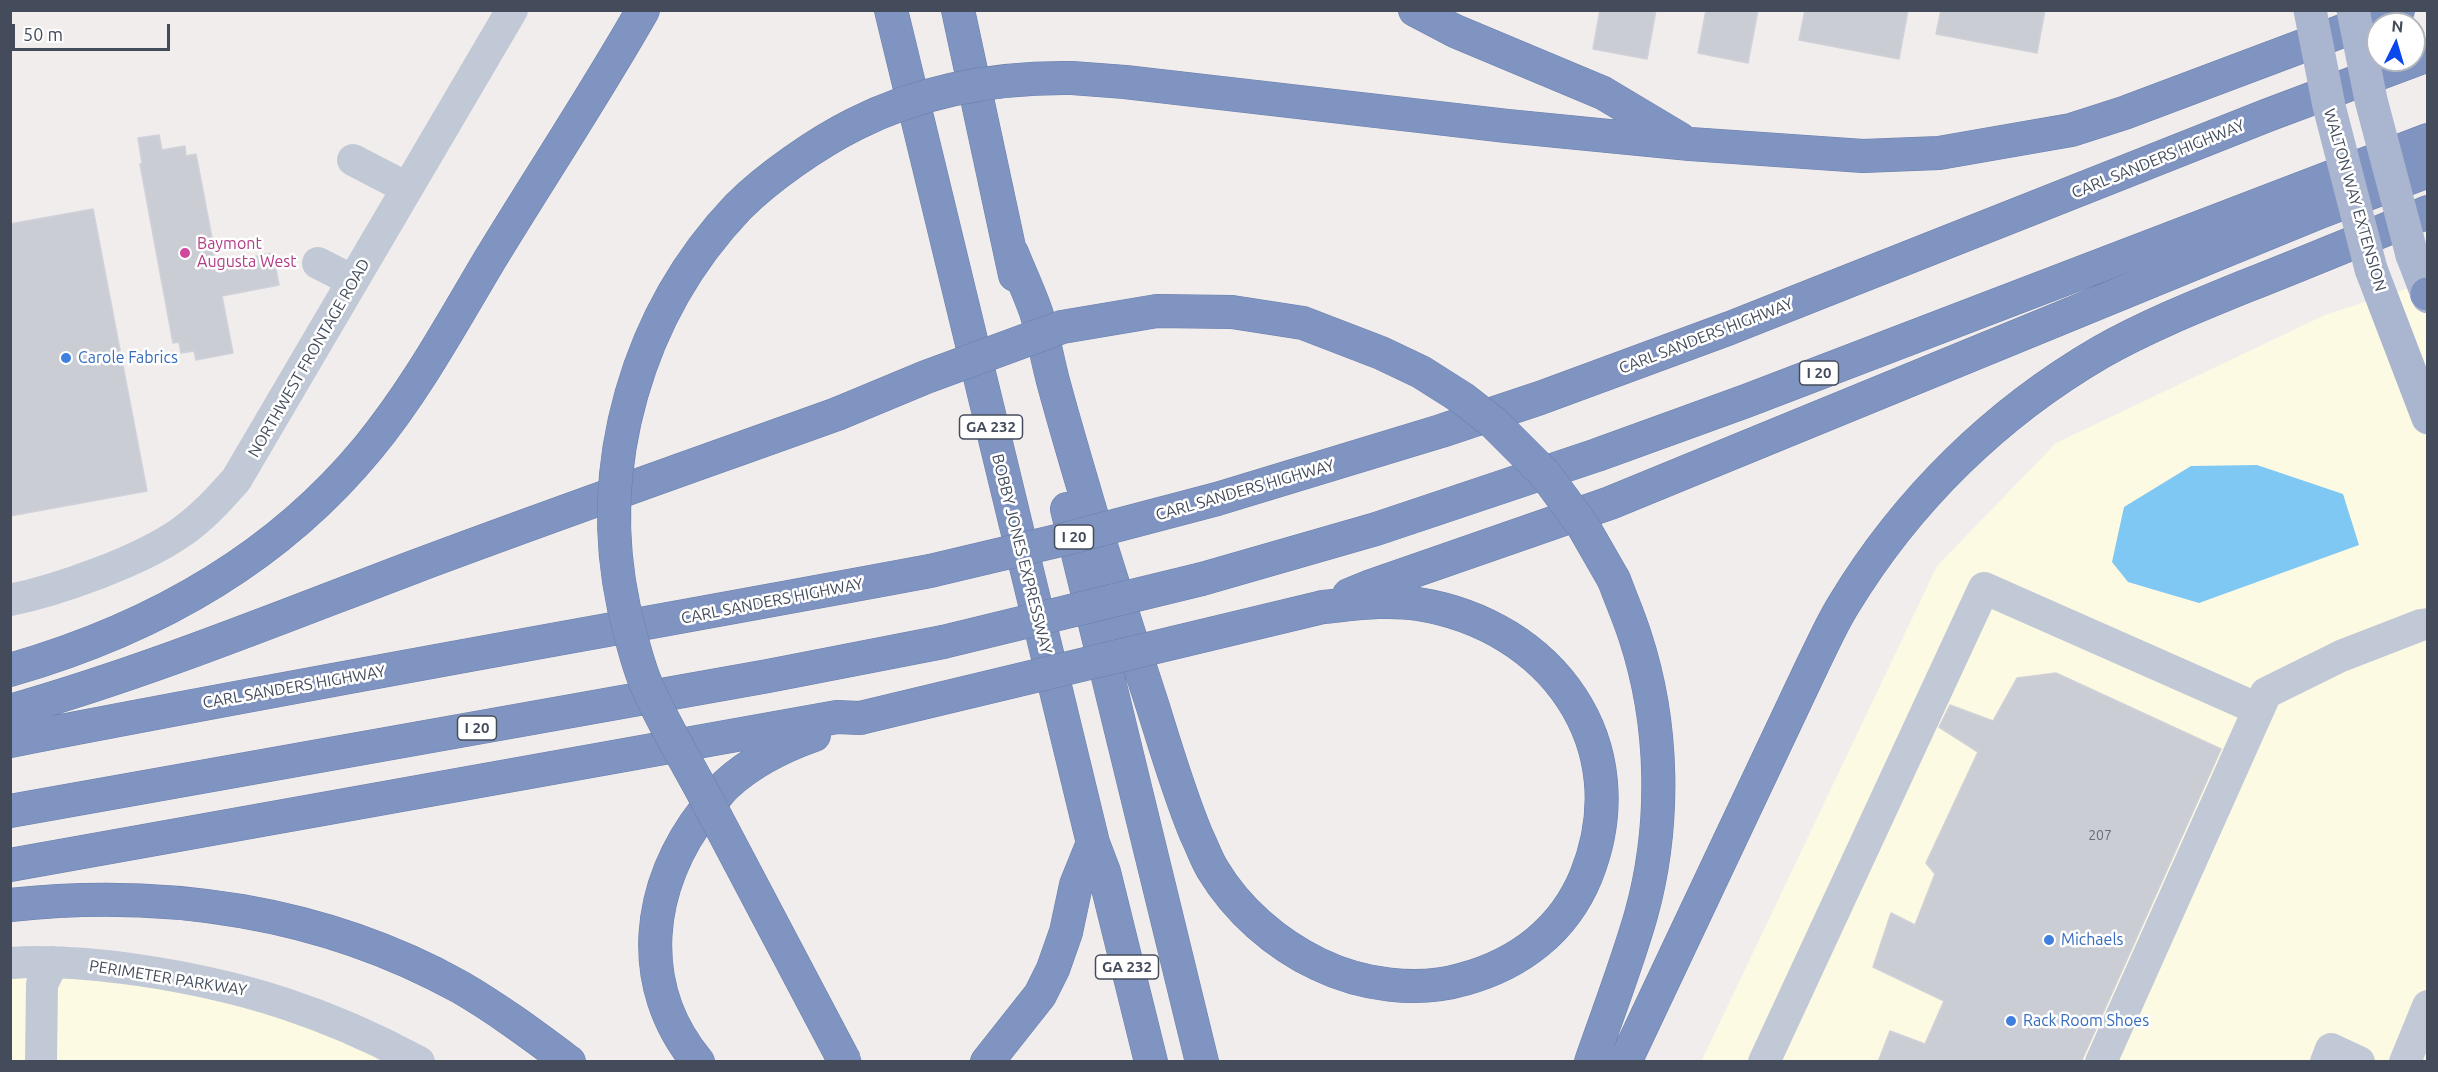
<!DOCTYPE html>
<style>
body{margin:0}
#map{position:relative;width:2438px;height:1072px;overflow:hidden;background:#f0edec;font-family:Ubuntu,sans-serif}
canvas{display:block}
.frame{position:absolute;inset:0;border:12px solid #444c5c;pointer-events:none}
.north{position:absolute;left:2366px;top:12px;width:60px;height:60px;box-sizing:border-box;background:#fff;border:2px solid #b4b7be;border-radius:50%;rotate:5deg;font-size:16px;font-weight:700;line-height:24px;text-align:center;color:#444c5c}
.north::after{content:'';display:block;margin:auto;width:21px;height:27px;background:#0a47ec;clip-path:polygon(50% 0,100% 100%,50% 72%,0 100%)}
.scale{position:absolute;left:12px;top:24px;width:158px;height:27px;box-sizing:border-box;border:3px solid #444c5c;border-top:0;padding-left:8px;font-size:18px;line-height:21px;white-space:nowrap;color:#444c5c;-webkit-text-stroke:4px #fff;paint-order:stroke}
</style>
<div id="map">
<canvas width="2438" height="1072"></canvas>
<div class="frame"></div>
<div class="north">N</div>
<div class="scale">50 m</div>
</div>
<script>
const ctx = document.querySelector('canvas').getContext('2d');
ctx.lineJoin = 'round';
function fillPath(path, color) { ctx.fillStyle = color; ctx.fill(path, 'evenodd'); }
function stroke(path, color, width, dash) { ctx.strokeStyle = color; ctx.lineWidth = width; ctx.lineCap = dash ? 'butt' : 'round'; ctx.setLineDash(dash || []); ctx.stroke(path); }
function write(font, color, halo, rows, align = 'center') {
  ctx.font = font + ' Ubuntu,sans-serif'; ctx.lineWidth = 5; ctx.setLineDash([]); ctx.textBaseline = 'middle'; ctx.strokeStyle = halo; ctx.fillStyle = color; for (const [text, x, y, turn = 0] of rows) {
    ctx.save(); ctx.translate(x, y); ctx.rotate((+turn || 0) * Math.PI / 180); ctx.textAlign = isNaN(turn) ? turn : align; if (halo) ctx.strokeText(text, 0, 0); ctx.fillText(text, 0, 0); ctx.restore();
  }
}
const commercial = new Path2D(`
 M2427 282V1061L1701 1062 1937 566 2056 443 2325 315Z
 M10 967 303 1009 400 1061H11Z`);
const water = new Path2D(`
 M2257 465 2343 494 2359 545 2199 603 2128 582 2112 562 2124 507 2191 466Z`);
const building = new Path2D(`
 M1600 10H1656L1647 59 1593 49Z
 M1706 10H1758L1748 63 1698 53Z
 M1805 10H1908L1899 59 1799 40Z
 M1941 10H2045L2037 53 1936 34Z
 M159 135 162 150 185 146 186 156 196 154 217 264 273 253 279 285 222 296 233 353 196 360 194 351 181 353 179 342 173 343 140 164 142 163 138 138Z
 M93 209 147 491 10 516V224Z
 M2056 673 2221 749 2091 1040 2081 1062H1878L1890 1031 1925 1044 1944 1001 1873 967 1891 913 1915 925 1935 874 1926 863 1978 752 1939 727 1950 705 1993 721 2017 678Z`);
const minor = new Path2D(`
 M353 160 407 188
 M318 263 353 281
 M10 600C59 590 140 561 180 533 202 518 219 499 236 480L512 10
 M10 963C53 960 96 964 138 970 241 985 327 1012 419 1062
 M41 1062 42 984 53 962
 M1764 1062 1984 588 2258 709
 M2101 1062 2266 693 2341 656 2421 625 2428 624
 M2326 1062 2331 1049 2359 1062
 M2405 1062 2428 1006`);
const major = new Path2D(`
 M2412 255 2428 297
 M2371 269 2428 418`);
const highway = new Path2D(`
 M891 10 1093 843 1104 872 1151 1062
 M958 10 1015 275
 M1415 10 1455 31 1603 93 1680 139
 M1072 78 1125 82 1507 126 1690 144 1863 156 1939 153 2071 130 2124 113 2398 10
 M1012 253C1020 273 1029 292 1036 312 1043 334 1047 358 1053 381 1064 422 1076 462 1088 503 1108 571 1131 639 1153 707 1166 749 1179 793 1196 834 1202 846 1206 859 1213 870 1237 910 1276 944 1318 964 1361 985 1417 993 1464 979 1519 964 1564 930 1586 876 1639 744 1551 625 1418 604 1387 599 1354 604 1323 607
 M2427 294H2428
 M1217 499 1441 431 1540 398 1730 328 2268 115 2428 55
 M1067 509 1202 1062
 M1202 579 1376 529 1597 455 1746 401 2428 140
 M1349 595 1371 586 1610 503 2322 211 2428 171
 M10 670C149 630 275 561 368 448 415 391 451 325 489 261 540 177 594 96 643 10
 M10 711C147 672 279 618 411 568 552 515 695 465 837 414
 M10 741C317 681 624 628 930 571
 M10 811 768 676 943 642
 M10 865 837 717 860 718
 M10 905C165 888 323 911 460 987 498 1009 534 1036 569 1062
 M698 1062C634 985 646 884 706 809 713 801 719 791 727 784 752 761 783 746 814 735
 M987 1062 1040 995 1053 969 1066 932 1076 885 1093 843
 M1591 1062C1608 1013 1627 964 1641 915 1666 825 1664 724 1635 636 1629 617 1621 599 1614 580
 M1625 1062 1813 664C1823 644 1832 623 1844 604 1907 500 1996 413 2101 352 2147 326 2197 306 2246 286 2307 262 2367 237 2428 212`);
const majorBridge = new Path2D(`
 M2310 10 2329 106 2371 269
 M2353 10 2371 100 2412 255`);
const highwayBridge = new Path2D(`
 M837 414 926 377 1062 327 1157 311 1232 312 1303 323 1381 353 1421 372 1462 398 1494 423 1545 474 1583 526 1614 580
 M930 571 1065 539 1217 499
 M943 642 1202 579
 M860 718 1323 607
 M845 1062C800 976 755 891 710 806 689 765 664 726 646 684 636 660 630 633 624 608 593 466 637 313 738 207 768 177 817 143 855 124 922 90 997 77 1072 78`);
const markers = [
 [185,253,6,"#d1479c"],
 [66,358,6,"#3f7fe0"],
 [2049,940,6,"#3f7fe0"],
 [2011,1021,6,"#3f7fe0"]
];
const numberNames = [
 ["207",2100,835]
];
const shields = [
 [1819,373,39],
 [991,427,63],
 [1074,537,39],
 [477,728,39],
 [1127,967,63]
];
const shieldNames = [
 ["I 20",1819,373],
 ["GA 232",991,427],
 ["I 20",1074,537],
 ["I 20",477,728],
 ["GA 232",1127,967]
];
const streetNames = [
 ["CARL SANDERS HIGHWAY",2158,159,-22],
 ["WALTON WAY EXTENSION",2355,200,74],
 ["CARL SANDERS HIGHWAY",1706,336,-21],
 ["NORTHWEST FRONTAGE ROAD",309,358,-60],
 ["CARL SANDERS HIGHWAY",1245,490,-16],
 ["BOBBY JONES EXPRESSWAY",1022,554,76],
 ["CARL SANDERS HIGHWAY",772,601,-11],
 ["CARL SANDERS HIGHWAY",294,687,-10],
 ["PERIMETER PARKWAY",168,978,9]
];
const hotelNames = [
 ["Baymont",197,244],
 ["Augusta West",197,262]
];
const shopNames = [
 ["Carole Fabrics",78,358],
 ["Michaels",2061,940],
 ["Rack Room Shoes",2023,1021]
];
fillPath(commercial, '#fdfae3');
fillPath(water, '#7fc8f3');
fillPath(building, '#cbcdd5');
stroke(building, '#d0d1d9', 1.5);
stroke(highway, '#6b7fac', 34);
stroke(minor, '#c2c9d6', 32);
stroke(major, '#aab6cf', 33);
stroke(highway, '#8094c1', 33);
stroke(highwayBridge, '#6b7fac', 34, []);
stroke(majorBridge, '#aab6cf', 33);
stroke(highwayBridge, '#8094c1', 33);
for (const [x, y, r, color] of markers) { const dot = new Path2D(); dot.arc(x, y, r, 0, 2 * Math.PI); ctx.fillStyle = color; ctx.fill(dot); stroke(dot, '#fff', 2); }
write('14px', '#666c7a', null, numberNames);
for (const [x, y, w] of shields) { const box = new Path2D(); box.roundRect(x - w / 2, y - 12, w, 24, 4.5); ctx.fillStyle = '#fff'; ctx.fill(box); stroke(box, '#444c5c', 1.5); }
write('bold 15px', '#444c5c', null, shieldNames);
write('16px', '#444c5c', '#fff', streetNames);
write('16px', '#b23c85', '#fff', hotelNames, 'left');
write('16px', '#366cbe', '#fff', shopNames, 'left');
</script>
